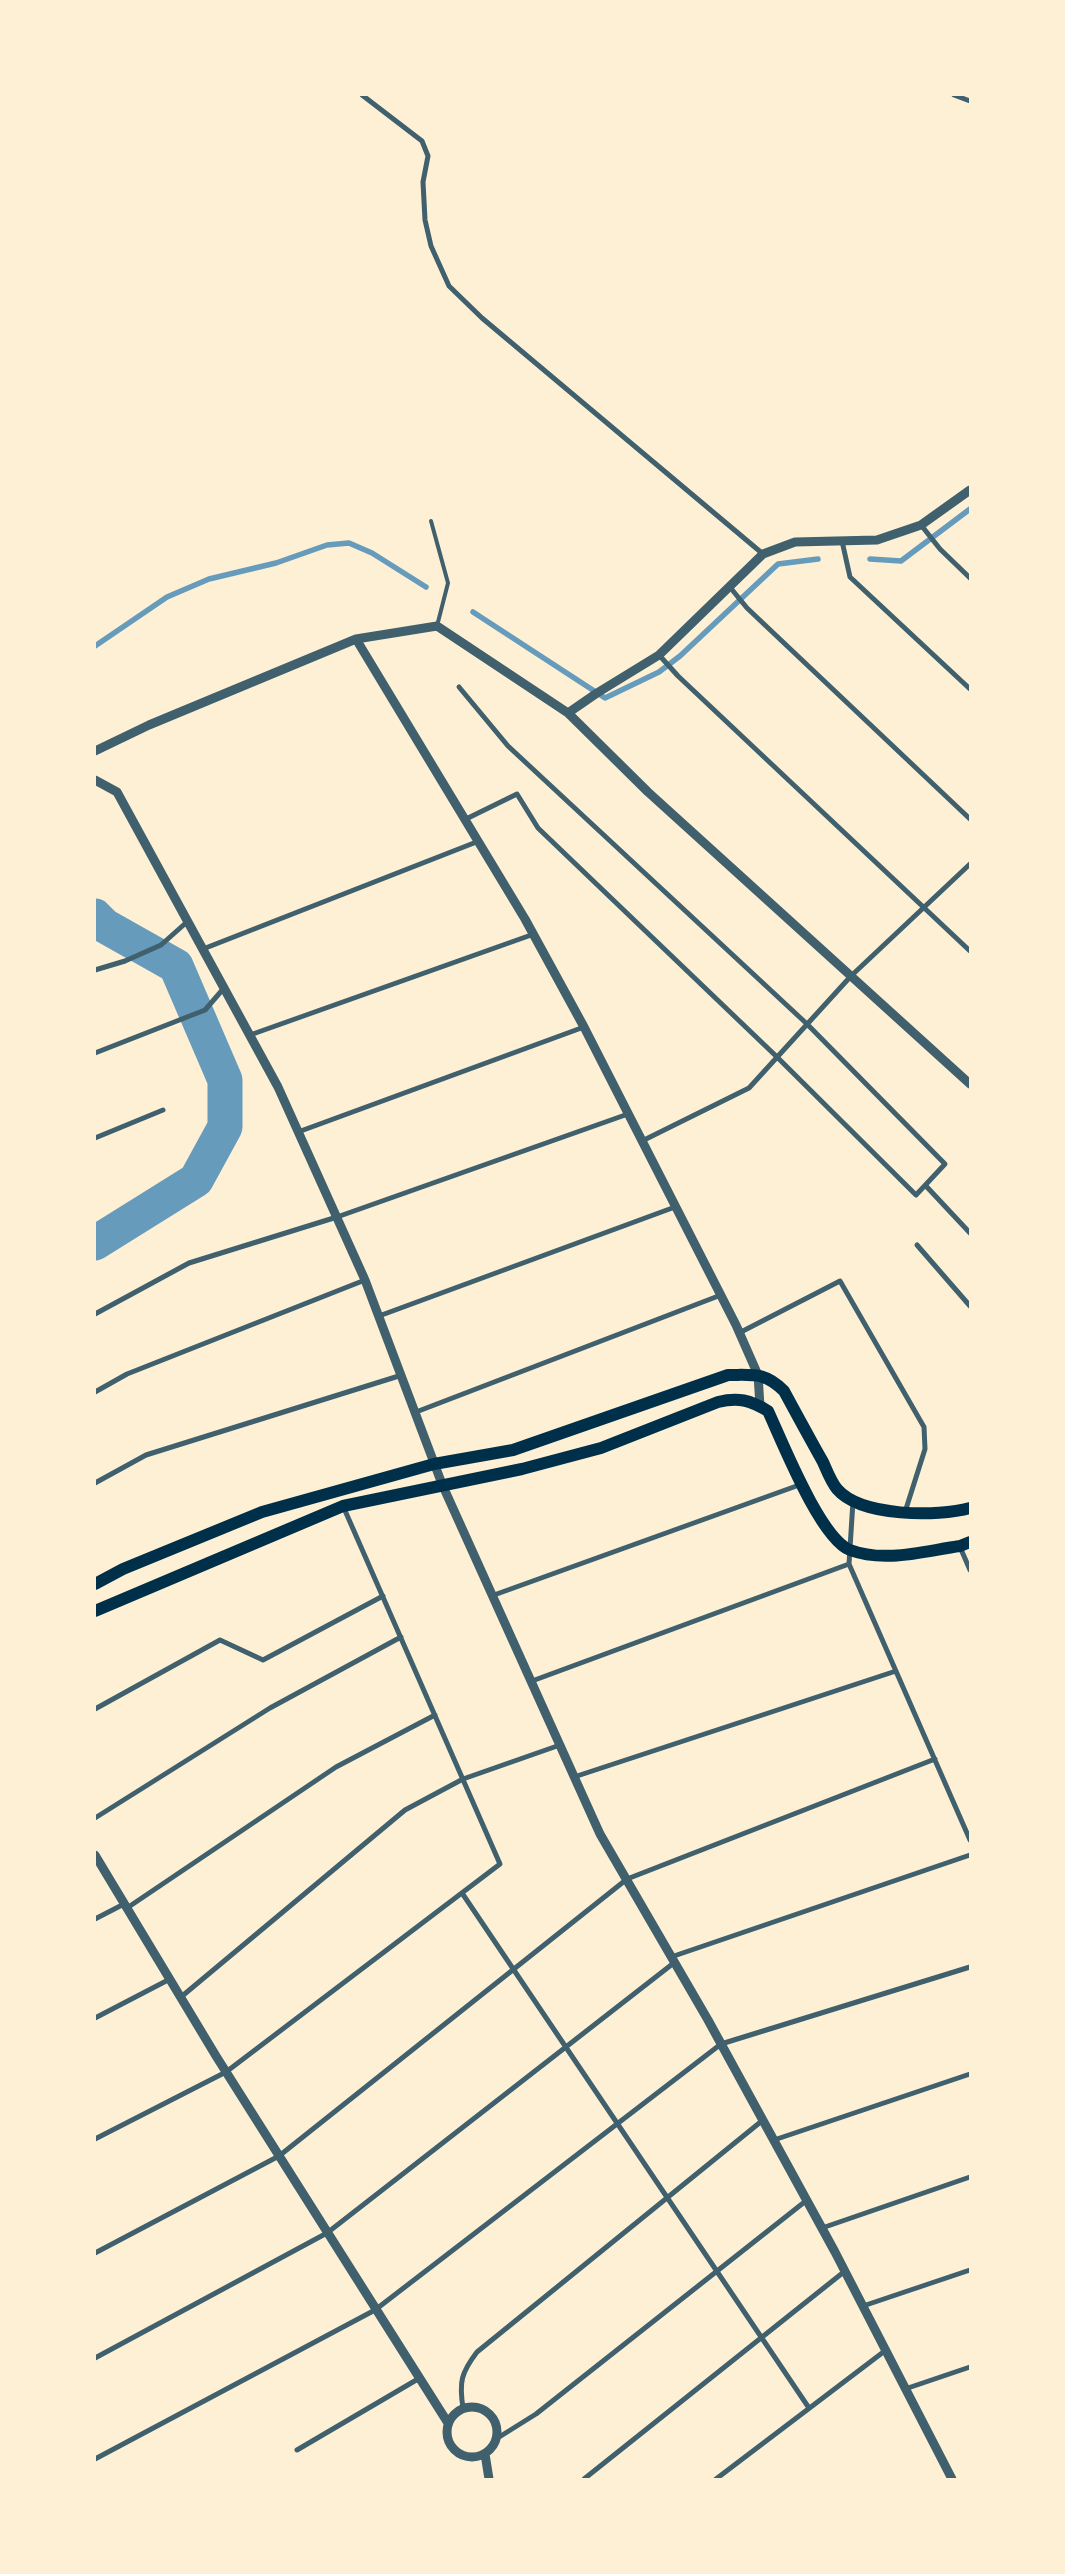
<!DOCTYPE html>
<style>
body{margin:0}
#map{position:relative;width:1065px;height:2574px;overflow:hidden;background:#fdf0d5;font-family:"Times New Roman",serif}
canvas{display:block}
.frame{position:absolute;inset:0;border:96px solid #fdf0d5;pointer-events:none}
</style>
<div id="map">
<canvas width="1065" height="2574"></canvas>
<div class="frame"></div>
</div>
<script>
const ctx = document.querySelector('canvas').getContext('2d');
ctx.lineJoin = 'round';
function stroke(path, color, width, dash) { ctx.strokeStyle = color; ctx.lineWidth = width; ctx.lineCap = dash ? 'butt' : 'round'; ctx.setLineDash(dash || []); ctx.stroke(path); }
const stream = new Path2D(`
 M870 559 901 561 970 509
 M473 612 605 698 659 672 680 656 778 564 818 559
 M95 646 167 597 209 579 276 563 327 545 349 543 372 553 426 587`);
const river = new Path2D(`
 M95 916 105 926 176 966 225 1080V1127L196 1180 95 1243`);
const service = new Path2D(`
 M431 521 448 583 437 626`);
const minor = new Path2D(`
 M362 95 422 141 428 156 423 182 425 220 431 246 449 286 482 318 763 554
 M954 95 970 101
 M921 525 940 549 970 578
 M842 541 850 577 970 689
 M729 586 747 608 970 819
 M659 655 678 676 970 951
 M459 687 508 746 807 1024 945 1164 916 1195 777 1057 538 828 517 794 466 819
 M203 949 479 841
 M95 970 125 961 161 945 188 921
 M250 1035 534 934
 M95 1053 205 1010 224 988
 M298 1132 584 1027
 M95 1138 163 1110
 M642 1141 749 1088 851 976 970 864
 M926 1186 970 1233
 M917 1245 970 1306
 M95 1314 189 1263 337 1217 628 1114
 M379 1316 675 1207
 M739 1333 840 1281 924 1427 925 1449 905 1512
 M95 1392 127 1374 365 1280
 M416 1412 721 1295
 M95 1483 146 1455 402 1375
 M853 1501 849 1564 970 1840
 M960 1547 970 1570
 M494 1595 802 1484
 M532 1681 849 1564
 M95 1709 220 1640 263 1660 383 1596
 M574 1777 896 1671
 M95 1818 270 1708 401 1637
 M462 1893 809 2408
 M127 1908 336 1767 435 1715
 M95 1919 124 1904
 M671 1957 970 1855
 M181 1997 405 1810 463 1779 560 1745
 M95 2018 170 1979
 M95 2139 226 2072 500 1864 343 1506
 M774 2140 970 2074
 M822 2228 970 2177
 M95 2253 279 2156 627 1879 935 1759
 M863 2306 970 2270
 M95 2358 327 2233 675 1962
 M905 2389 970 2367
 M463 2408C459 2382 461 2373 477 2352L763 2120
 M496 2439 536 2414 807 2200
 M297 2450 418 2379
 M95 2459 375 2310 721 2044 970 1967
 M584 2479 845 2271
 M716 2479 886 2350`);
const tertiary = new Path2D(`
 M356 639 525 919 584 1027 736 1325 758 1375 760 1406
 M568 713 597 693 659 655 763 554 795 542 877 540 921 525 970 490
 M95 751 149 725 356 639 437 626 568 713 648 792 970 1084
 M95 780 117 792 278 1087 365 1280 442 1484 600 1834 708 2020 835 2252 952 2479
 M95 1855 216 2056 448 2423
 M447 2432a25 25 0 1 1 50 0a25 25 0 1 1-50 0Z
 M485 2454 489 2479`);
const primary = new Path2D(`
 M95 1584 123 1569 262 1512 434 1464 513 1450 728 1375C754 1375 765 1372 784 1391 797 1415 810 1439 823 1462 827 1471 831 1482 837 1489 861 1517 938 1517 970 1508
 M95 1611 343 1506 522 1469 601 1448 718 1402C738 1397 750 1400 768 1411 782 1441 820 1538 850 1550 885 1563 924 1551 960 1546L970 1542`);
stroke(stream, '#669bbc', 5.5);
stroke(river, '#669bbc', 35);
stroke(service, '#3f606c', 4);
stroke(minor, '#3f606c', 5);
stroke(tertiary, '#3f606c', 9);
stroke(primary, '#003049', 12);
</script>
